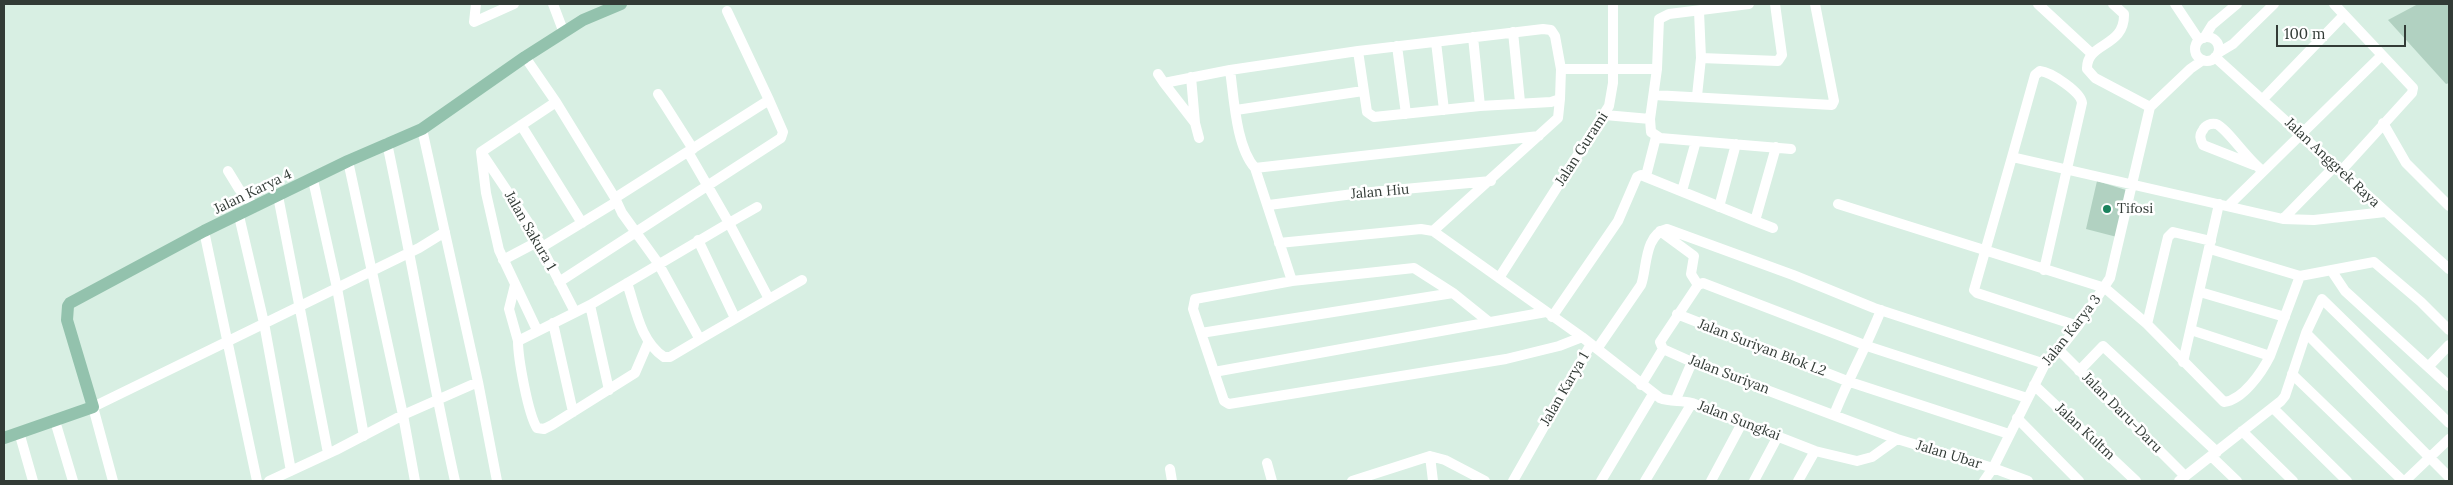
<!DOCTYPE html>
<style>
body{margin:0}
#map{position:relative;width:2453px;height:485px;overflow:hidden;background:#d8efe3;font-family:Lora,serif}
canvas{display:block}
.frame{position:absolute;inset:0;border:5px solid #323b36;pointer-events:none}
.scale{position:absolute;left:2276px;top:25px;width:130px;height:22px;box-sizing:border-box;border:2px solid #323b36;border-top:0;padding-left:6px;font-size:15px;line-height:18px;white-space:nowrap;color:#323b36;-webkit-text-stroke:4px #fff;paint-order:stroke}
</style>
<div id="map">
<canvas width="2453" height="485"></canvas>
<div class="frame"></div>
<div class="scale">100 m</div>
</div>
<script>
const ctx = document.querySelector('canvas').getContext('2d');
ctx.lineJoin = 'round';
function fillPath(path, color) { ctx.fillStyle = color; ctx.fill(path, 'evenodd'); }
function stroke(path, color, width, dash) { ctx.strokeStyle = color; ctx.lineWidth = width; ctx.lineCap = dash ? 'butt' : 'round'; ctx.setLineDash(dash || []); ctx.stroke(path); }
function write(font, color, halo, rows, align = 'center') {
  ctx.font = font + ' Lora,serif'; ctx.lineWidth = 5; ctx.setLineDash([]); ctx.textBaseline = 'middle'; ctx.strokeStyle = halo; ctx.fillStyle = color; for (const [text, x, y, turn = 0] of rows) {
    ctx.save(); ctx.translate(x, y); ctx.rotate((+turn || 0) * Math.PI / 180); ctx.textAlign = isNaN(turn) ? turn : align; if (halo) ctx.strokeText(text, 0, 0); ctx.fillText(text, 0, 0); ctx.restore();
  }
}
const green = new Path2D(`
 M2418 4H2449V83L2446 84 2388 20Z
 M2097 181 2126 190 2117 237 2086 229Z`);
const minor = new Path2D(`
 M476 4 474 22 514 4
 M553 4 564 33
 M2038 4 2092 54
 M2113 4 2124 14C2125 48 2086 42 2087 69L2095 78 2150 107
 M2175 4 2199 40
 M2334 4 2413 88 2412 93 2341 171
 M1513 32 1520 102
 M1473 37 1480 106
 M2195 49a12 12 0 1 1 24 0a12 12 0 1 1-24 0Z
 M2204 38 2212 25 2237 4
 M1436 42 1444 110
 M1397 46 1406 114
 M1358 51 1367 112 1374 117 1480 106 1551 102 1560 99 1561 69H1657L1650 119 1605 115
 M2218 53 2233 44 2274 4
 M525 57 556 102 615 198 769 100 727 11
 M2215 57 2449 269
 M1701 58 1778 61 1782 55 1775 4
 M1657 69 1659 19 1669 14 1749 4
 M1158 74 1164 83
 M1191 77 1195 123
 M658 94 693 149
 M1654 95 1832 105 1834 101 1815 4
 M1697 96 1701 58 1699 11
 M2263 99 2344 15
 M1236 110 1363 91
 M1650 119 1651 132 1660 138 1791 149
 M2383 123 2406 163 2449 206
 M521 125 582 223
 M422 129 478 382 497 481
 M1199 138 1195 123 1164 83 1230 70
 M387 143C411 256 430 369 455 481
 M481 152 486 193 499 250 537 330
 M481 152 530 225 575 312
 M481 152 556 102
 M688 152 729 223 757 207
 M2012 157 1974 290 1977 293 2078 326
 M348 161 403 415 415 481
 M2254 165 2203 145C2200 139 2199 135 2203 130 2205 125 2211 123 2216 124 2226 127 2249 162 2263 171
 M1255 168C1236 147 1234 98 1230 70L1358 51 1543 29 1551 30 1555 36 1561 69
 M228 171 239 189 255 207
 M1646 176 1656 137
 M313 180 337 288 364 436
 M1682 191 1696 141
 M278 196 328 453
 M615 198 622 213 658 263 698 336 702 338 769 299 729 223 590 305 518 341C518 358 528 414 537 428L544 429 552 425 635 373 648 343
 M1838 204 2105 288 2147 324 2224 402C2243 400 2262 372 2270 356
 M1269 205 1361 193 1491 181
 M2228 206 2382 55
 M1719 207 1736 144
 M239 216 264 323 291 471
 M2283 219 2335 166
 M1773 228 1755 221 1776 147
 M204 231 257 481
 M1433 231 1558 118 1560 99
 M1660 231 1694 256 1691 274 1698 285
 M698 240 735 318
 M1279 243 1421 229 1433 231 1582 337 1660 398C1670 402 1681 400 1692 403L1815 451 1857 461 1872 457 1897 439
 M542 247 616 202
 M2210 249 2300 276 2374 262 2421 302 2449 330
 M503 260 539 241
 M2044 270 2082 103C2081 92 2051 72 2040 71L2035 75 2012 157 2283 219 2314 220 2385 212
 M2331 270 2345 291 2449 386
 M1499 278 1609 106 1613 83V4
 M1292 281 1255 168 1539 136
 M559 282 781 138 783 132 769 100
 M627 283C636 309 640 341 664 357H670L702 338
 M515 285 509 309 518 341
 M2200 292 2285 317
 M1453 293 1414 268 1292 281 1195 299 1193 309 1224 401 1229 404 1506 359 1559 346 1582 337
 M769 299 802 280
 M590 305 609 390
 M1677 314 1847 381 2009 434
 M1552 317 1618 221 1637 177 1641 175 1755 221
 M553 323 573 412
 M2147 324 2168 237 2173 232 2211 241
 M2191 330 2270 356 2300 276
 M1201 333 1453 293 1489 322
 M2306 333 2449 477
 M1597 349 1641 285C1647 270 1644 234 1667 229L1793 275 1874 308 2045 364
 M2059 350 2185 476
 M2183 362 2219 204
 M2428 367 2449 345
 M2079 371 2103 346 2217 452
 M1214 372 1546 312
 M2292 374 2403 481
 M1641 385 1663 349
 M2034 385 2136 481
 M2027 398 1867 346 1703 283 1698 285 1660 342 1663 349 1692 362 1897 439 1993 468 2028 481
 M1676 399 1692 362
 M2273 408 2347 481
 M1834 415C1848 379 1867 346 1881 310
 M2017 418 2079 481
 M55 421 73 481
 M2242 431 2293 481
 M19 432 33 481
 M2211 456 2237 481
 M1267 463 1272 481
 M1170 469 1172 481
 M113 481 93 407 419 248 445 232
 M269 481 336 450 403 415 478 382
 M1352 481 1430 456
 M1433 481 1430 456 1445 460 1485 481
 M1513 481 1591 344
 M1601 481 1653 394
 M1645 481 1692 403
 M1711 481 1742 423
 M1754 481 1778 436
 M1798 481 1815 451
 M1984 481 1993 468 2047 360 2059 350 2078 326 2110 278 2150 107 2190 69 2203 60
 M2179 481 2281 401 2285 396 2306 333 2322 299 2449 423
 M2405 481 2449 439`);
const major = new Path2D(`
 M4 438 93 407 67 320 68 306 70 303 204 231 348 161 422 129 525 57 583 20 621 4`);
const markers = [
 [2107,209,5,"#1b835e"]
];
const streetNames = [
 ["Jalan Gurami",1582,149,-57],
 ["Jalan Anggrek Raya",2332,163,43],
 ["Jalan Karya 4",253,192,-26],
 ["Jalan Hiu",1380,192,-5],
 ["Jalan Sakura 1",530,231,60],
 ["Jalan Karya 3",2072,330,-52],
 ["Jalan Suriyan Blok L2",1762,348,21],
 ["Jalan Suriyan",1729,375,21],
 ["Jalan Karya 1",1565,389,-60],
 ["Jalan Daru-Daru",2122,413,45],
 ["Jalan Sungkai",1739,421,21],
 ["Jalan Kultm",2085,432,43],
 ["Jalan Ubar",1949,455,17]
];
const poiNames = [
 ["Tifosi",2117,209]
];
fillPath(green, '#b1d1c1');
stroke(minor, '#fff', 10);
stroke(major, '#93c2ad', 12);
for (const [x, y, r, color] of markers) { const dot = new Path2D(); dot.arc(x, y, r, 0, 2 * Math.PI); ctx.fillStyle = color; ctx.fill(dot); stroke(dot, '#fff', 2); }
write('14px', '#323b36', '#fff', streetNames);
write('14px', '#323b36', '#fff', poiNames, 'left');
</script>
